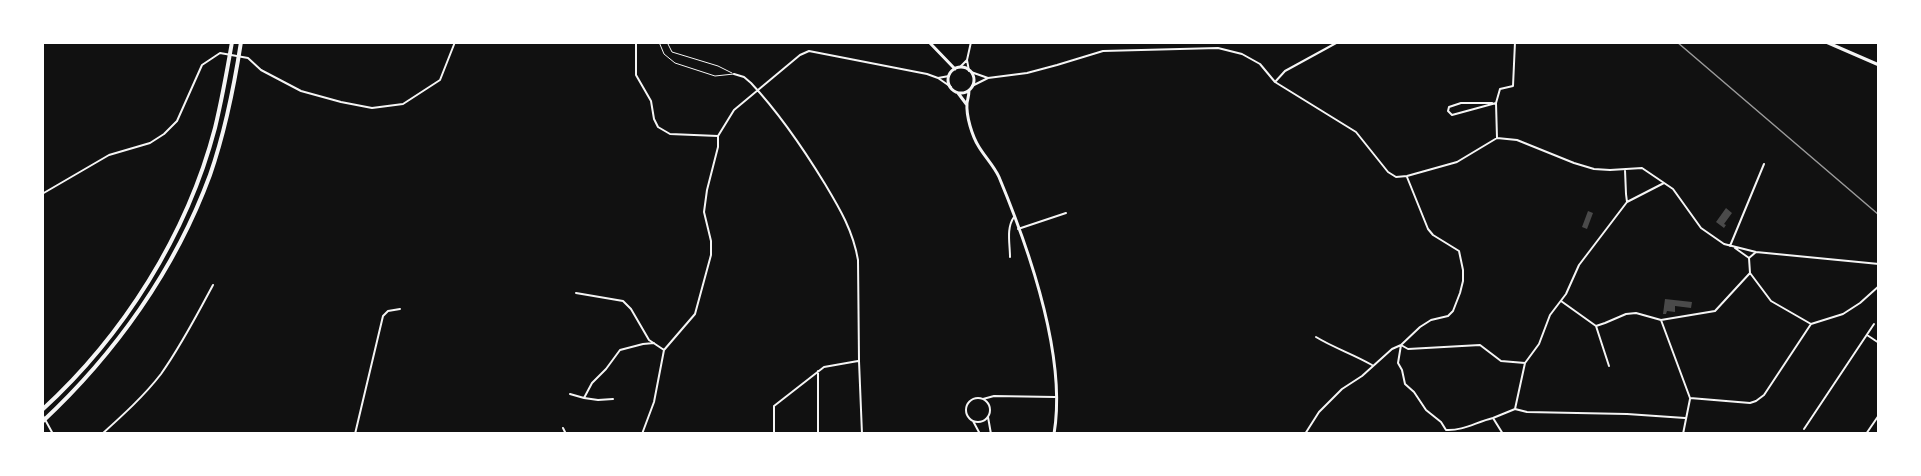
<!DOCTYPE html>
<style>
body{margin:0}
#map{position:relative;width:1921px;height:476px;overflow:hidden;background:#111;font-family:"DM Sans",sans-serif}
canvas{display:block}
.frame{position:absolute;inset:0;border:44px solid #fff;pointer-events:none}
</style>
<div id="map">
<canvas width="1921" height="476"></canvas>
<div class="frame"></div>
</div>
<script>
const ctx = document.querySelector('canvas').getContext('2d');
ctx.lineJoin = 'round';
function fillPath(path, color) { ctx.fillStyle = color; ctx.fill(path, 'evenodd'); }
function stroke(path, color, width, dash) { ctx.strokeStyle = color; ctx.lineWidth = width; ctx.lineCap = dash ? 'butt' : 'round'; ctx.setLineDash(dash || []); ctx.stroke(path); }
const building = new Path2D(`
 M1726 208 1732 213 1724 224 1726 225 1724 228 1716 222Z
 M1588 211 1593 213 1587 229 1582 227Z
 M1665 299 1692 302 1691 308 1675 306V312L1667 311 1666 314H1663Z`);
const service = new Path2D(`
 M659 42 664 54 675 63 715 76 734 74
 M667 42 672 52 718 66 732 73`);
const minor = new Path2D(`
 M636 42V75L651 101 654 119 658 127 670 134 718 136
 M960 67 967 60
 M969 71 967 60 971 42
 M971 72 988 78
 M734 74 744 77 751 83C780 114 803 148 825 184 840 209 853 231 858 260L859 361 862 434
 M938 78 949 76
 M1275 82 1285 71 1338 42
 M972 86 988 78 1027 73 1057 65 1103 51 1218 48 1242 54 1260 64 1275 82 1356 132 1388 172 1396 177 1407 176 1457 162 1497 138 1517 140 1574 163 1594 169 1610 170 1642 168 1673 189 1701 228 1724 244 1756 252 1879 264
 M1492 103H1461L1449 107 1448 111 1452 115 1496 103
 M1497 138 1496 103 1500 89 1513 86 1515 42
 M1625 170 1626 194 1627 202
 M42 194 109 155 150 143 164 134 177 121 202 65 220 53 248 58 261 70 301 91 341 102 372 108 403 104 440 80 455 42
 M1018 229 1066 213
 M1730 246 1764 164
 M1735 248 1749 258
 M1756 252 1749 258 1750 273 1771 301 1811 324 1843 314 1860 303 1879 286
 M1010 257C1010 244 1006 228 1014 217
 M576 293 623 301 631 309 649 340 664 350
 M1561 301 1596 326 1605 323 1626 314 1636 313 1661 320 1715 311 1750 273
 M1661 320 1690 398 1750 403 1756 401 1764 395 1811 324
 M1596 326 1609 366
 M1867 335 1879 343
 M1316 337C1334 348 1353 354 1372 365
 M1401 345 1398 363 1402 370 1405 384 1414 392 1426 410 1441 422 1446 430C1463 431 1476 422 1493 418
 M1401 345 1408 349 1480 345 1501 361 1525 363
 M570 394 584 398
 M966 410a12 12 0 1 1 24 0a12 12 0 1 1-24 0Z
 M613 399 598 400 584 398 592 383 606 369 620 350 643 344 654 343
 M983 399 994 396 1055 397
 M1515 409 1525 363 1539 344 1550 315 1566 294 1579 265 1627 202 1664 183
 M1515 409 1527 412 1627 414 1685 418
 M42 414 53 434
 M988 417 991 434
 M973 421 980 434
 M563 428 566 434
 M1804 429 1874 324
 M102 434C123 415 144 396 161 374 181 346 197 315 213 285
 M355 434 383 316 388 311 400 309
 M642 434 654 402 664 350 695 314 711 255V241L704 212 707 190 718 147V136L734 110 800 55 809 51 927 74 938 78 951 87
 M774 434V406L824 367 858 361
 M818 434V371
 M1305 434 1319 412 1342 389 1362 376 1392 349 1401 345 1420 327 1431 320 1448 316 1453 311 1460 293 1463 281V270L1459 251 1433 235 1428 229 1407 177
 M1503 434 1493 418 1515 409
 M1683 434 1690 399
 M1866 434 1879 415`);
const tertiary = new Path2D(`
 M929 42 955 69
 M1826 42 1879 65
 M948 80a13 13 0 1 1 26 0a13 13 0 1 1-26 0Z
 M969 90C969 95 968 98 967 103 966 116 972 136 979 147 985 157 994 166 999 177 1029 249 1067 357 1054 434
 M958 93 967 105`);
const motorway = new Path2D(`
 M42 410C123 336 187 235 215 128 222 99 227 71 232 42
 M42 422C115 354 175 270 210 175 225 132 234 87 241 42`);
const rail = new Path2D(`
 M755 42 759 43
 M1677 42 1879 215`);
fillPath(building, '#4a4a4a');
stroke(service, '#f5f5f5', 1);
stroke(minor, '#f5f5f5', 2);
stroke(tertiary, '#f5f5f5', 3);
stroke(motorway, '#f5f5f5', 4);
stroke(rail, '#9a9a9a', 1.5);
</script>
